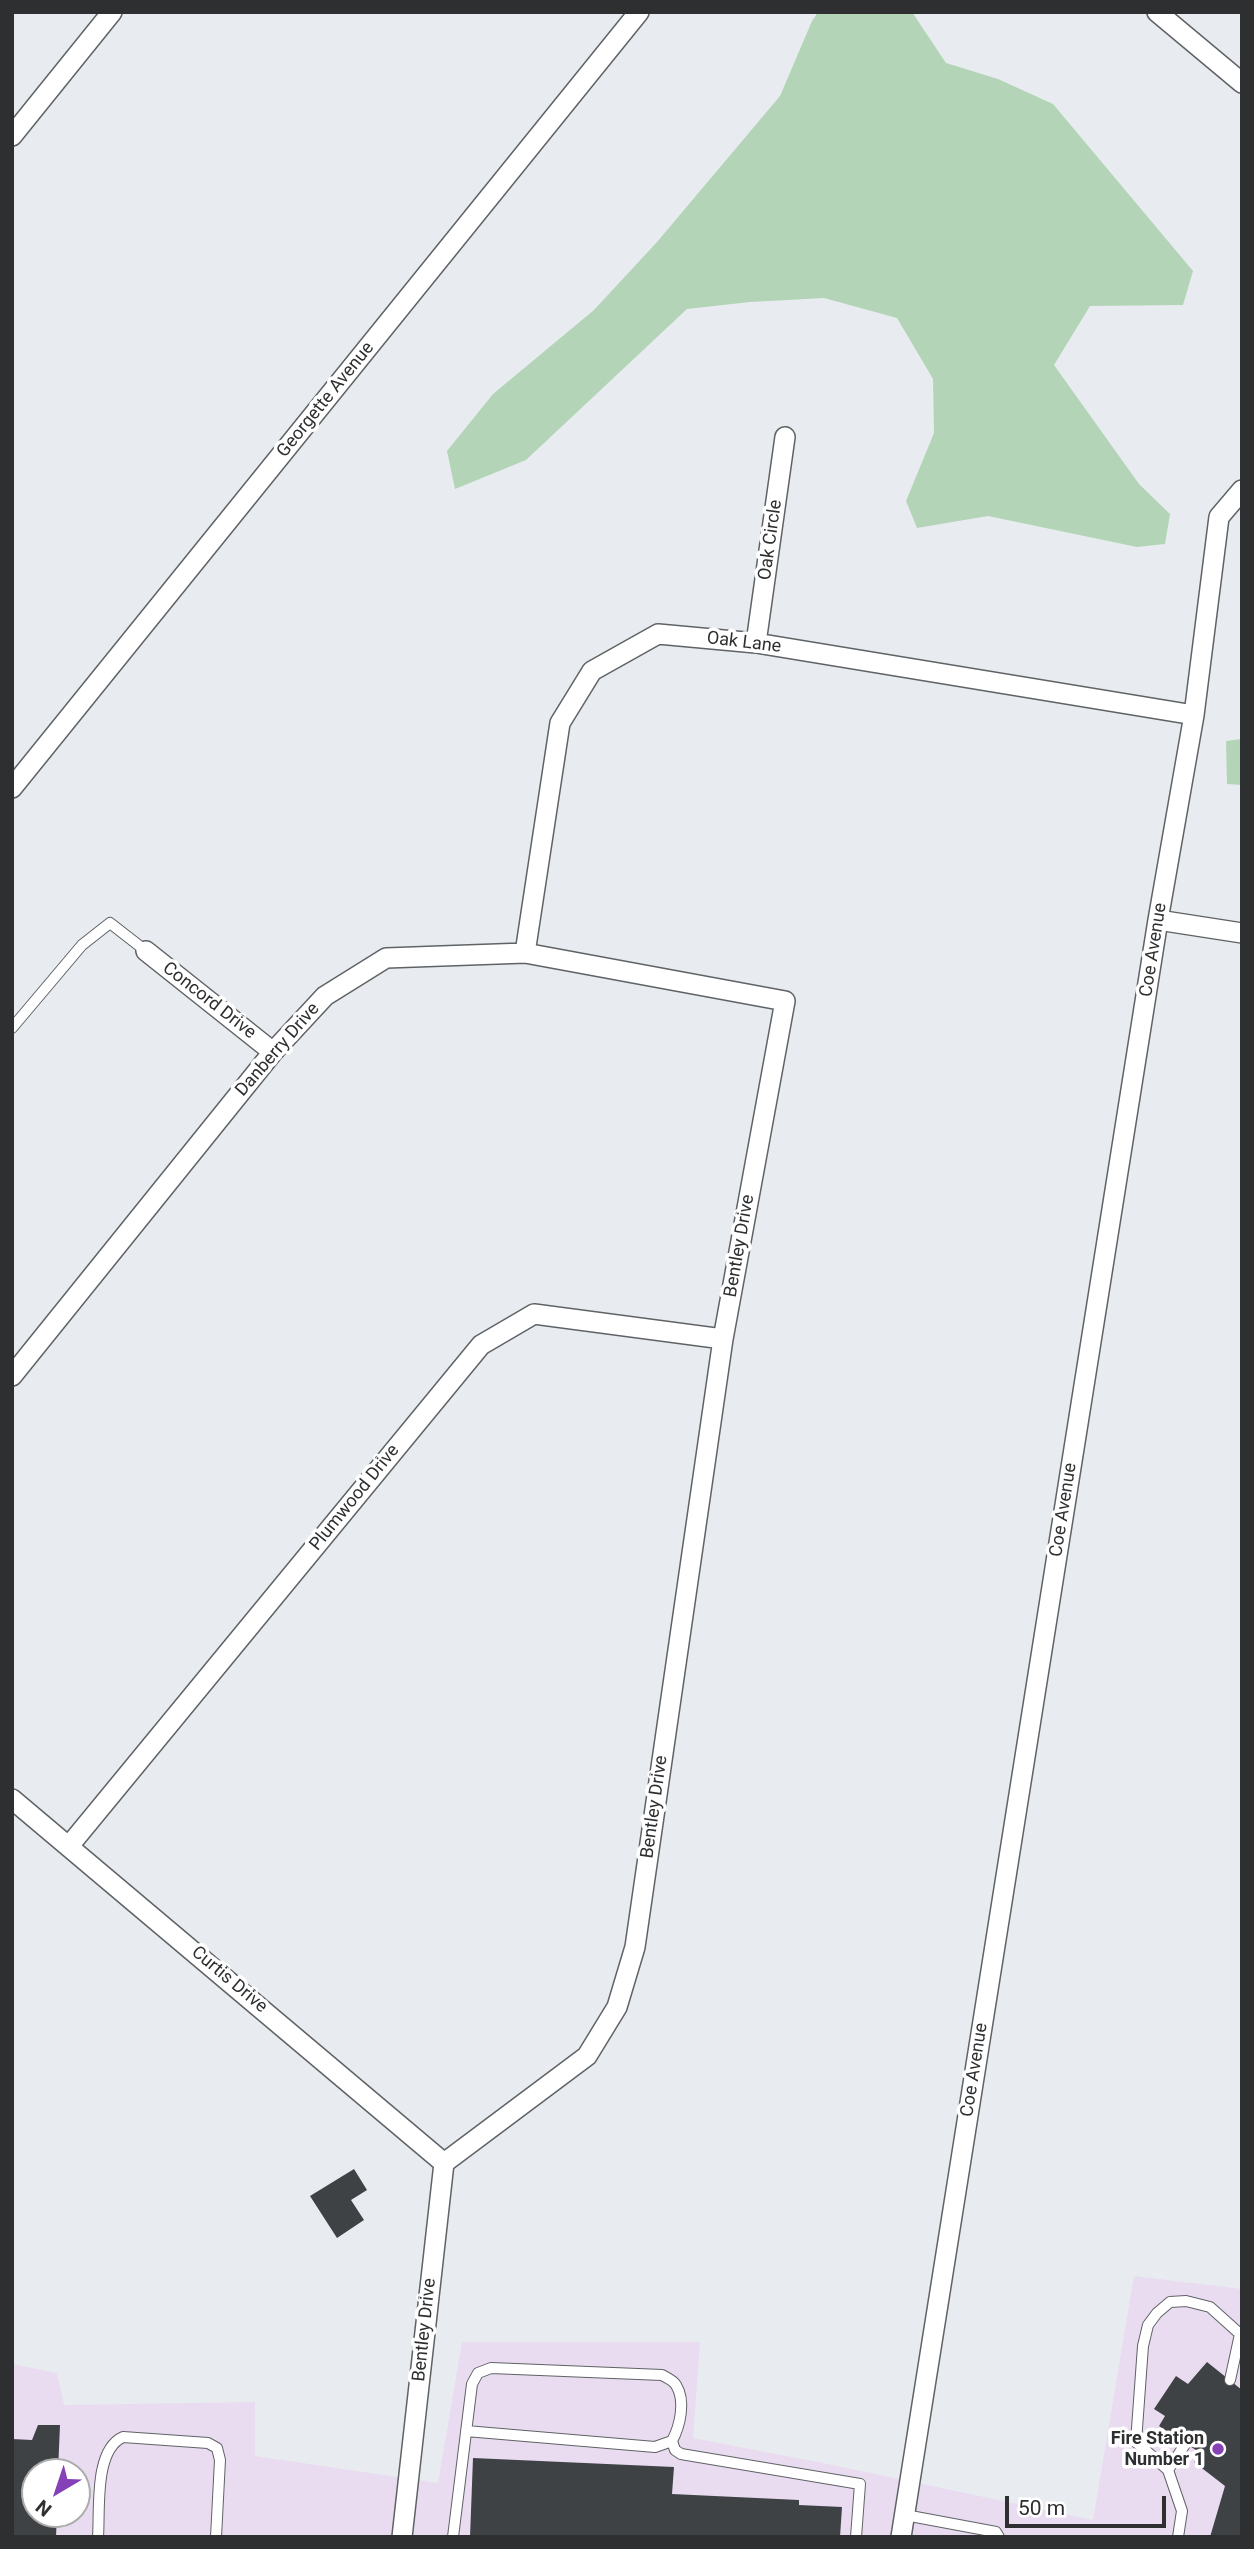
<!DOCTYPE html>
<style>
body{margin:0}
#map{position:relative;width:1254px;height:2549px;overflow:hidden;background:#e8ecf0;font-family:Roboto,sans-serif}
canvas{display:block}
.frame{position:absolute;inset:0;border:14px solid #2e2f31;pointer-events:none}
.north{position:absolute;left:21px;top:2458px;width:70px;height:70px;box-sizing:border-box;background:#fff;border:2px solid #abacad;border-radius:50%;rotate:219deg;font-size:19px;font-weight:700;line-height:28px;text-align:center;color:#2e2f31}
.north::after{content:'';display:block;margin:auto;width:24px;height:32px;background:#8541b5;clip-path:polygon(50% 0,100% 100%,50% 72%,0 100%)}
.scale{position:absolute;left:1005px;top:2496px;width:161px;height:32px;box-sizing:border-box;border:4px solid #2e2f31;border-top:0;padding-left:9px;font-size:21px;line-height:24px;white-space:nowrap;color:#2e2f31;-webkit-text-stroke:5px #fff;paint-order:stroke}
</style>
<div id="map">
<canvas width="1254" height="2549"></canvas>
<div class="frame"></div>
<div class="north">N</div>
<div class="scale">50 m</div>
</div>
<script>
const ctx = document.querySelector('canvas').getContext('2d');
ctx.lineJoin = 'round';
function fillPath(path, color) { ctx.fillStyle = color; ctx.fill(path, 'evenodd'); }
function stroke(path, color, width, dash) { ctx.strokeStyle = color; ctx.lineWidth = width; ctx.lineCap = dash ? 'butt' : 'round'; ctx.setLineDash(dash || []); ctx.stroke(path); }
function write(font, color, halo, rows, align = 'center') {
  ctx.font = font + ' Roboto,sans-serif'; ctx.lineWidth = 7; ctx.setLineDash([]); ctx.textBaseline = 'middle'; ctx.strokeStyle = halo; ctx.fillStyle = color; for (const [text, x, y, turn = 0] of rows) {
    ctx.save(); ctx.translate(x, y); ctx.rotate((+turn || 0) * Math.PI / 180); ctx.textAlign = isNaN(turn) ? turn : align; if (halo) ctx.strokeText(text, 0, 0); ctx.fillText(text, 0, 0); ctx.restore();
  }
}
const commercial = new Path2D(`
 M1134 2276 1242 2289V2537H12V2364L57 2373 64 2405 255 2402V2456L438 2483 462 2342H700L693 2438 833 2465 1093 2520ZM35 2472H77V2514H35Z`);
const green = new Path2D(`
 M818 12H912L946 63 998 79 1053 104 1193 271 1183 305 1090 306 1054 365 1139 484 1170 514 1165 544 1137 547 988 516 917 528 906 501 934 433 933 379 897 318 824 298 750 302 687 309 526 460 455 489 447 451 493 394 594 310 657 242 780 96 812 21Z
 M1242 739V785L1227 784 1226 741Z`);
const building = new Path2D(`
 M354 2169 367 2190 351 2200 364 2220 337 2238 310 2196Z
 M1207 2362 1242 2390V2537H1210L1225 2486 1194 2462 1202 2454 1159 2426 1165 2416 1154 2409 1176 2376 1188 2384Z
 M38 2425H60L58 2472H35V2514H57L56 2537H12V2439L32 2440Z
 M473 2458 674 2467 672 2494 799 2500V2505L842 2507 840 2537H470Z`);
const service = new Path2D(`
 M12 1028 82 945 110 923 146 951
 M672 2441 675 2450 681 2454 860 2484 856 2537
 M1168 2470 1136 2442 1143 2346 1148 2325 1157 2313 1170 2302 1186 2301 1210 2307 1240 2334 1230 2380
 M905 2515 996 2532 999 2537
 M98 2537C100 2509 94 2450 123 2437L208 2443 217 2448 220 2460 216 2537
 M453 2537 472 2384 478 2373 491 2368 662 2375C667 2378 673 2380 676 2385 686 2401 680 2426 672 2441L655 2447 466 2431
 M1178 2537 1182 2511 1168 2470 1186 2443`);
const minor = new Path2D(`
 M1157 12 1242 83
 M12 136 112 12
 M756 643 785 437
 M12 788 639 12
 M1158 920 1242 933
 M146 951 273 1052
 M525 953 560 723 592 671 658 634 756 643 1194 715
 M12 1376 273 1052 325 996 386 958 525 953 785 1001 723 1339 635 1947 617 2007 587 2056 444 2163 402 2537
 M12 1799 444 2163
 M69 1846 481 1345 534 1314 723 1339
 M901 2537 1158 920 1194 715 1219 517 1242 490`);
const markers = [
 [1218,2449,7,"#8541b5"]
];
const streetNames = [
 ["Georgette Avenue",326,400,-51],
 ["Oak Circle",771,540,-82],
 ["Oak Lane",744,643,7],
 ["Coe Avenue",1154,950,-81],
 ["Concord Drive",209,1001,38],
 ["Danberry Drive",278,1050,-49],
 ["Bentley Drive",740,1246,-80],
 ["Plumwood Drive",355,1498,-51],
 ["Coe Avenue",1064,1510,-81],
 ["Bentley Drive",655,1807,-82],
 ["Curtis Drive",229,1980,40],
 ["Coe Avenue",975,2070,-81],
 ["Bentley Drive",425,2330,-84]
];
const poiNames = [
 ["Fire Station",1204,2439],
 ["Number 1",1204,2460]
];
fillPath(commercial, '#e9dcf0');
fillPath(green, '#b3d4b7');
fillPath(building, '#3f4245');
stroke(service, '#5f6366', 12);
stroke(minor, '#5f6366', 22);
stroke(service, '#fff', 10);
stroke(minor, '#fff', 19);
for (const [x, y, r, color] of markers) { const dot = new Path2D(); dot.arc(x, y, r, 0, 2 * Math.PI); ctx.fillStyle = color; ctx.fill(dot); stroke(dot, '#fff', 2.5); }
write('18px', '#2e2f31', '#fff', streetNames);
write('bold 18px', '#2e2f31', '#fff', poiNames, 'right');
</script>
